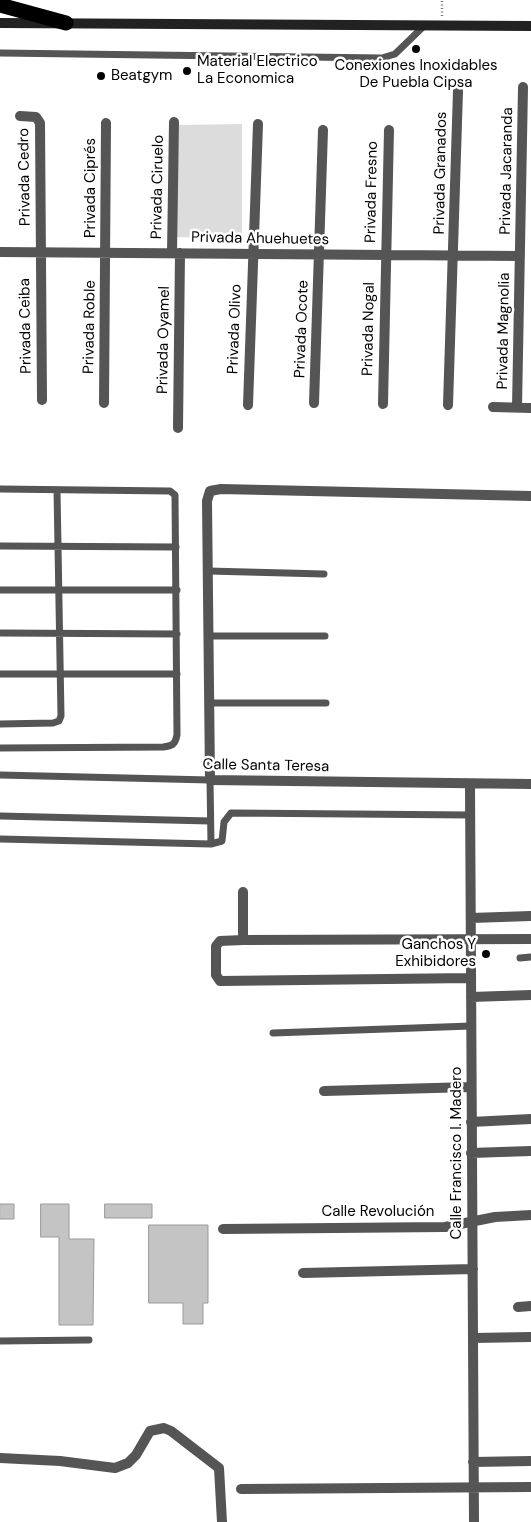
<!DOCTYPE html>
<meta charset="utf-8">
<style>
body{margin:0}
canvas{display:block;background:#fff}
</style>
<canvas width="531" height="1522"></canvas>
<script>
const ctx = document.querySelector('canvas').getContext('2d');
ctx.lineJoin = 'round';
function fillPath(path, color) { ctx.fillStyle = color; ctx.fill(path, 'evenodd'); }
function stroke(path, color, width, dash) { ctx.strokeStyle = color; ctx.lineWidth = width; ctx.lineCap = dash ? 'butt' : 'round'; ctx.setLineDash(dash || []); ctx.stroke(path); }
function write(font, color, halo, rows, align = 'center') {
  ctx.font = font + ' "DM Sans",sans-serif'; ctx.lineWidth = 5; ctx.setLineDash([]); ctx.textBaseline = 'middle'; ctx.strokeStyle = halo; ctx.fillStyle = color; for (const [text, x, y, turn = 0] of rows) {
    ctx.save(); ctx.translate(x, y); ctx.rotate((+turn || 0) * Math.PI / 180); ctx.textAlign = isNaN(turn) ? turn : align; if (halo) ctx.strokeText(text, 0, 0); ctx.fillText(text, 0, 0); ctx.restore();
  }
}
const green = new Path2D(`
 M242 124V239L175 237 179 125Z`);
const building = new Path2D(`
 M0 1204H14V1219H0Z
 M41 1204H69V1239H94L93 1325H59V1237H41Z
 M105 1204H152V1218H105Z
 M149 1225H208V1303H203V1324H183V1303H149Z`);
const path = new Path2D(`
 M442 16V0`);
const lane = new Path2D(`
 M0 53 382 58 395 54 425 25
 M0 489 170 491 175 495 177 735C175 745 172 746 163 747L0 748
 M0 546 176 547
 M208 571 324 574
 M0 590H177
 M0 633 177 634
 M209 636H325
 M0 674H177
 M209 703H326
 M0 724 53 723 59 721 61 716 57 490
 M0 775 210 780 211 844 0 839
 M0 816 210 821
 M211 844 222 841 224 822 231 813 470 815
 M520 958 531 957
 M273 1033 471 1026
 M0 1341 89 1340`);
const street = new Path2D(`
 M20 116 36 117 40 123 42 400
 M0 252 520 256
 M172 253 174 122
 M104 403 106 123
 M314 403 323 130
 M383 404 389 130
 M248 405 258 124
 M448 405 458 91
 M493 407 531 408
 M517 407 523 87
 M178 428 180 253
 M531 496 221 489 210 491 207 501 210 780 531 784
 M470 785 474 1522
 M243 892V940
 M471 918 531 916
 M471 978 220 981 216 975V946L220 941 243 940 531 939
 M471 997 531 995
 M324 1091 471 1087
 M471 1122 531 1119
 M471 1153 531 1151
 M223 1229 445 1227 495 1217 531 1215
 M303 1273 473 1269
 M518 1307 531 1306
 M473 1338 531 1337
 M0 1458 60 1461 115 1468 128 1463 136 1455 150 1431 164 1428 171 1431 219 1468 222 1522
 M473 1462 531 1461
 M241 1489 531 1487`);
const secondary = new Path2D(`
 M0 23 531 26`);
const highway = new Path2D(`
 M0 5 66 23`);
const markers = [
 [416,49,5,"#000"],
 [187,71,5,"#000"],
 [101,76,5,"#000"],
 [486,954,5,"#000"]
];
const poiNames = [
 ["Material Electrico",197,62],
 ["La Economica",197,79],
 ["Conexiones Inoxidables",416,66,"center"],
 ["De Puebla Cipsa",416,83,"center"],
 ["Beatgym",111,76],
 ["Ganchos Y",476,945,"right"],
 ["Exhibidores",476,962,"right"]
];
const streetNames = [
 ["Privada Jacaranda",507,171,-89],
 ["Privada Granados",441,173,-89],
 ["Privada Cedro",25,177,-91],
 ["Privada Ciruelo",158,187,-89],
 ["Privada Ciprés",91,188,-90],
 ["Privada Fresno",372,192,-89],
 ["Privada Ahuehuetes",260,239,1],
 ["Privada Ceiba",26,326,-91],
 ["Privada Roble",90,327,-89],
 ["Privada Olivo",235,329,-88],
 ["Privada Ocote",302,329,-88],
 ["Privada Nogal",369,329,-89],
 ["Privada Magnolia",504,331,-89],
 ["Privada Oyamel",164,340,-89],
 ["Calle Santa Teresa",266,766,1],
 ["Calle Francisco I. Madero",457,1153,-90],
 ["Calle Revolución",378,1212]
];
fillPath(green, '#dcdcdc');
fillPath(building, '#c4c4c4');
stroke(building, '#999', 1);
stroke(path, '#777', 2.5, [1, 2.5]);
stroke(lane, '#555', 7);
stroke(street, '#555', 10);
stroke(secondary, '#222', 10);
stroke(highway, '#000', 15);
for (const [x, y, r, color] of markers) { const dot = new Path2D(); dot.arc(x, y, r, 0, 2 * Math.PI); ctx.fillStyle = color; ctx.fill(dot); stroke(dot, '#fff', 2); }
write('15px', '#000', '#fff', poiNames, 'left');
write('15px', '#000', '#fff', streetNames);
</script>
